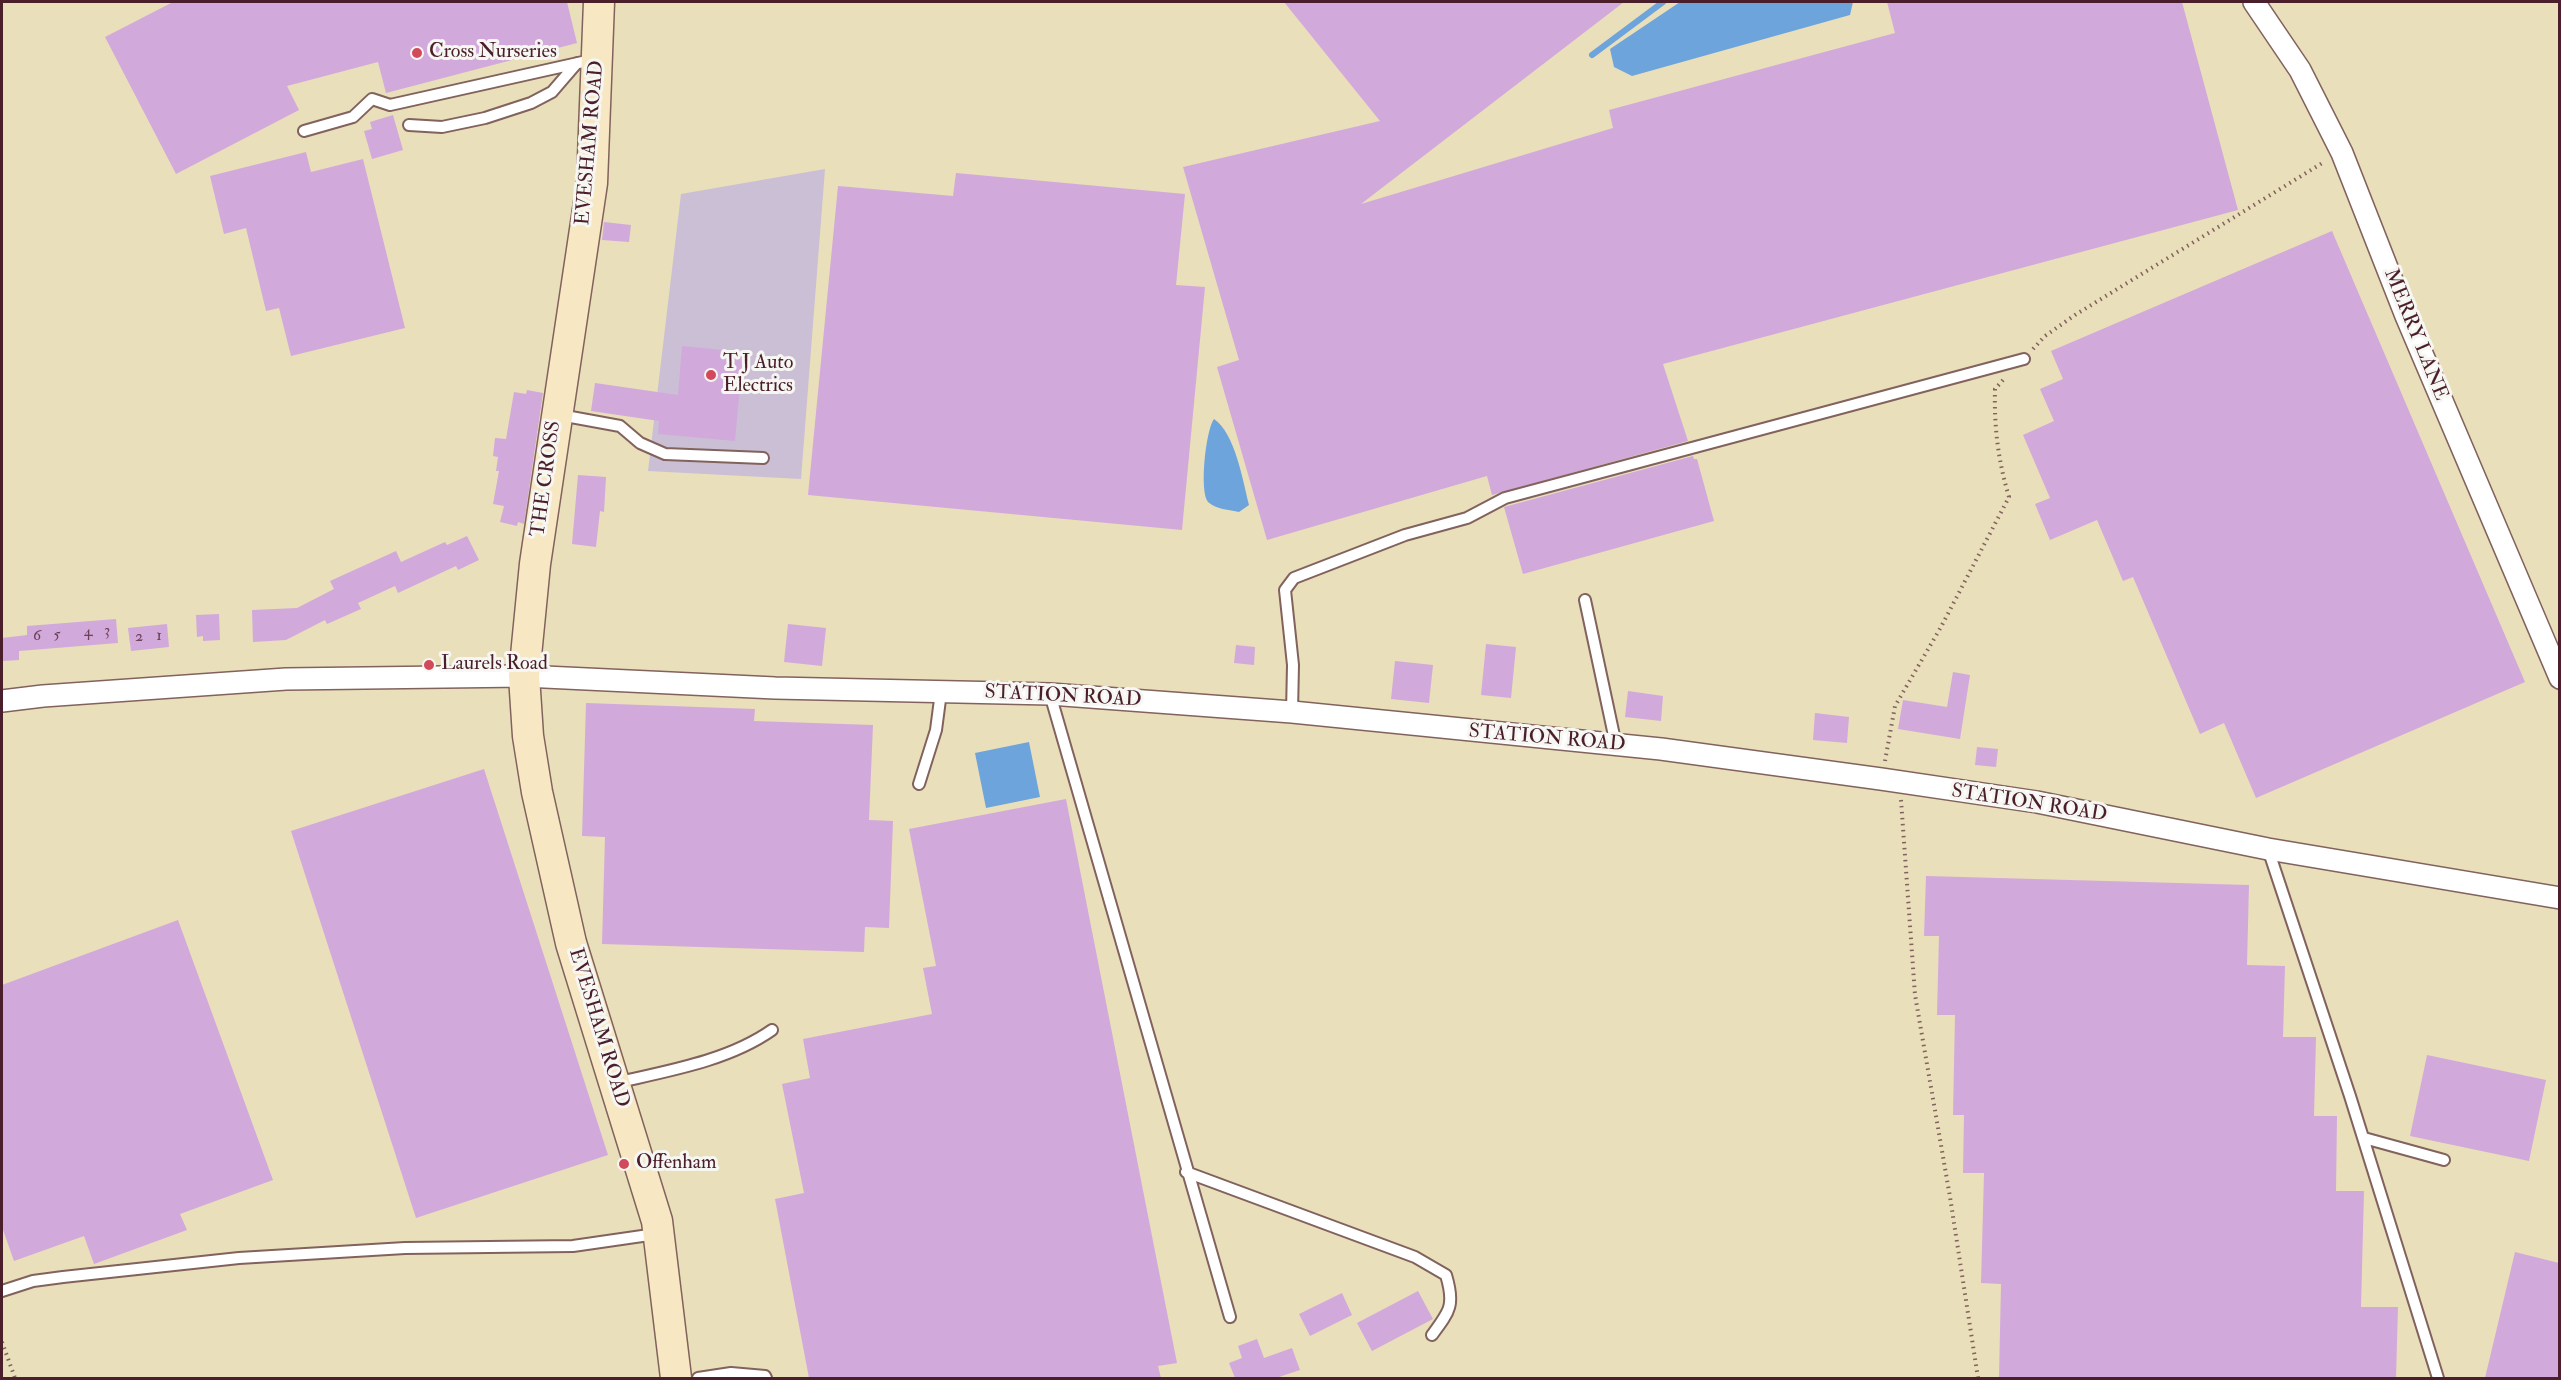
<!DOCTYPE html>
<style>
body{margin:0}
#map{position:relative;width:2561px;height:1380px;overflow:hidden;background:#e9dfbb;font-family:"IM FELL Double Pica",serif}
canvas{display:block}
.frame{position:absolute;inset:0;border:3px solid #4a1f2b;pointer-events:none}
</style>
<div id="map">
<canvas width="2561" height="1380"></canvas>
<div class="frame"></div>
</div>
<script>
const ctx = document.querySelector('canvas').getContext('2d');
ctx.lineJoin = 'round';
function fillPath(path, color) { ctx.fillStyle = color; ctx.fill(path, 'evenodd'); }
function stroke(path, color, width, dash) { ctx.strokeStyle = color; ctx.lineWidth = width; ctx.lineCap = dash ? 'butt' : 'round'; ctx.setLineDash(dash || []); ctx.stroke(path); }
function write(font, color, halo, rows, align = 'center') {
  ctx.font = font + ' "IM FELL Double Pica",serif'; ctx.lineWidth = 6; ctx.setLineDash([]); ctx.textBaseline = 'middle'; ctx.strokeStyle = halo; ctx.fillStyle = color; for (const [text, x, y, turn = 0] of rows) {
    ctx.save(); ctx.translate(x, y); ctx.rotate((+turn || 0) * Math.PI / 180); ctx.textAlign = isNaN(turn) ? turn : align; if (halo) ctx.strokeText(text, 0, 0); ctx.fillText(text, 0, 0); ctx.restore();
  }
}
const industrial = new Path2D(`
 M825 169 801 479 648 471 681 194Z`);
const water = new Path2D(`
 M1680 2H1853L1850 15 1632 76 1614 67 1610 49Z
 M1214 419C1235 433 1243 481 1249 505L1239 512C1230 510 1215 509 1208 502 1199 491 1206 429 1214 419Z
 M1029 742 1040 797 986 808 975 753Z`);
const stream = new Path2D(`
 M1592 55 1663 2`);
const building = new Path2D(`
 M173 2H567L577 43 386 93 378 62 287 86 299 110 176 174 105 37Z
 M1284 2H1624L1361 204 1613 128 1609 110 1895 33 1887 2H2182L2238 210 1663 364 1688 441 1492 495 1487 476 1267 540 1217 367 1239 360 1183 167 1380 121Z
 M393 115 403 150 372 159 364 131 372 129 370 122Z
 M306 152 311 172 363 159 405 328 291 356 279 308 266 311 246 228 224 234 210 176Z
 M956 173 1185 194 1176 285 1205 287 1182 530 808 495 838 186 953 196Z
 M604 222 631 225 629 242 602 240Z
 M2332 231 2525 682 2256 798 2224 723 2200 734 2133 577 2123 581 2097 520 2050 540 2035 504 2050 498 2023 435 2054 421 2040 389 2063 379 2051 351Z
 M682 346 743 352 735 441 658 434 659 421 591 411 595 383 678 395Z
 M527 390 543 393 524 524 518 522 517 526 500 522 504 506 493 504 499 471H496L498 457 493 456 495 438 506 439 514 392 526 394Z
 M1693 456 1694 459H1697L1714 521 1523 574 1504 507Z
 M578 475 606 477 604 512 600 511 596 547 572 544Z
 M467 536 479 560 458 570 456 566 398 593 395 586 358 603 361 609 327 624 325 620 286 640 253 642 252 610 297 608 334 589 330 581 396 551 401 562 445 542 447 545Z
 M219 614 220 640 203 641V636L197 637 196 615Z
 M116 619 118 643 19 651V660L2 661V638L27 635V626Z
 M167 624 169 647 131 651 128 628Z
 M788 624 826 628 822 666 784 662Z
 M1486 644 1516 647 1511 698 1481 695Z
 M1236 645 1255 647 1254 665 1234 663Z
 M1395 661 1433 665 1429 703 1391 699Z
 M1953 672 1970 675 1960 739 1898 729 1903 700 1947 707Z
 M1628 691 1663 696 1661 721 1625 717Z
 M586 703 755 709 754 721 873 725 869 820 893 821 889 928 865 927 864 952 602 944 605 837 582 836Z
 M1815 713 1849 717 1847 743 1813 740Z
 M1977 747 1998 749 1996 767 1975 765Z
 M484 769 608 1155 416 1218 291 831Z
 M1066 799 1177 1363 1158 1366 1161 1378H809L775 1199 804 1193 782 1084 810 1078 803 1039 932 1014 923 968 936 966 909 829Z
 M1926 876 2249 885 2247 965 2285 966 2283 1037H2316L2314 1116H2337L2336 1191H2364L2361 1307H2398L2396 1378H1999L2001 1284 1981 1283 1984 1173H1963L1964 1115H1953L1955 1015H1937L1939 936H1924Z
 M178 920 273 1180 180 1214 187 1230 94 1264 84 1236 14 1261 2 1227V985Z
 M2427 1055 2546 1080 2529 1161 2410 1136Z
 M2515 1252 2559 1263V1378H2485Z
 M1418 1291 1433 1319 1372 1351 1357 1323Z
 M1342 1293 1352 1315 1310 1336 1299 1314Z
 M1257 1339 1264 1358 1292 1348 1300 1370 1276 1378H1235L1229 1363 1242 1358 1238 1346Z`);
const path = new Path2D(`
 M2033 349 2045 336 2075 315 2324 162
 M1885 761 1895 706 1941 627 2009 497C1998 460 1994 427 1995 389L2003 380
 M1901 800 1915 995 1950 1197 1978 1378
 M2 1342 15 1378`);
const lane = new Path2D(`
 M409 125 442 127 485 118 531 103 552 92 577 63
 M304 131 353 117 372 99 390 105 596 59
 M560 415 620 426 640 443 665 454 763 458
 M1585 600 1616 745
 M1050 694 1230 1317
 M1292 712 1293 665 1285 590 1294 578 1405 535 1467 518 1505 498 2024 359
 M919 784 936 730 941 692
 M2268 849 2350 1096 2438 1378
 M615 1083C667 1071 728 1061 772 1030
 M2364 1138 2444 1160
 M1186 1172 1415 1257 1446 1275C1455 1305 1450 1311 1432 1335
 M2 1291 33 1281 63 1277 239 1258 405 1248 573 1246 656 1234
 M698 1378 731 1373 765 1376 766 1378`);
const street = new Path2D(`
 M2254 2 2300 70 2342 153 2406 316 2560 678
 M2 701 43 696 286 679 524 676 775 688 1050 694 1292 712 1661 749 1881 779 2037 802 2268 849 2560 898`);
const secondary = new Path2D(`
 M599 2 592 183 535 564 524 676 528 736 537 792 571 943 657 1221 676 1378`);
const markers = [
 [417,53,6,"#d1495b"],
 [711,375,6,"#d1495b"],
 [429,665,6,"#d1495b"],
 [624,1164,6,"#d1495b"]
];
const numberNames = [
 ["3",107,632],
 ["4",88,633],
 ["5",57,636],
 ["6",37,637],
 ["1",159,637],
 ["2",139,638]
];
const poiNames = [
 ["Cross Nurseries",429,53],
 ["T J Auto",723,364],
 ["Electrics",723,387],
 ["Laurels Road",441,665],
 ["Offenham",636,1164]
];
const streetNames = [
 ["EVESHAM ROAD",591,143,-85],
 ["MERRY LANE",2415,335,68],
 ["THE CROSS",547,479,-82],
 ["STATION ROAD",1063,697,3],
 ["STATION ROAD",1547,739,5],
 ["STATION ROAD",2029,804,9],
 ["EVESHAM ROAD",598,1028,73]
];
fillPath(industrial, '#cbbfd5');
fillPath(water, '#6ea4dc');
stroke(stream, '#6ea4dc', 6);
fillPath(building, '#d2a9db');
stroke(lane, '#82625d', 14);
stroke(street, '#82625d', 24);
stroke(secondary, '#82625d', 33);
stroke(path, '#82625d', 4, [1.5, 4.5]);
stroke(lane, '#fff', 10);
stroke(street, '#fff', 21);
stroke(secondary, '#f7e8c3', 30);
for (const [x, y, r, color] of markers) { const dot = new Path2D(); dot.arc(x, y, r, 0, 2 * Math.PI); ctx.fillStyle = color; ctx.fill(dot); stroke(dot, '#f6f6f2', 2); }
write('16px', '#6c4257', null, numberNames);
write('20px', '#4a1f2b', '#f6f6f2', poiNames, 'left');
write('20px', '#4a1f2b', '#f6f6f2', streetNames);
</script>
